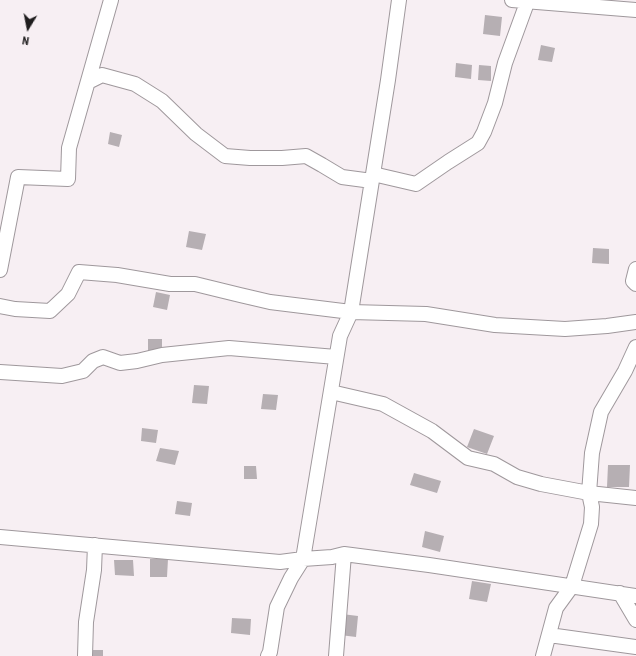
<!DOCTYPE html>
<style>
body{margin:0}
#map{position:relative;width:636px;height:656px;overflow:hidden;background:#f7eff3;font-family:"Roboto Condensed",sans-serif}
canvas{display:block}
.north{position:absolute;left:8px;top:8px;width:40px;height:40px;-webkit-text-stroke:3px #f7eff3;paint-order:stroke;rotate:190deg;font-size:11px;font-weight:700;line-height:16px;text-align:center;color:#1f1d1e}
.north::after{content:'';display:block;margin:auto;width:14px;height:18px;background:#1f1d1e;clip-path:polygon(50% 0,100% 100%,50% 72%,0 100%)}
</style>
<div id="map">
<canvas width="636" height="656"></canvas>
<div class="north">N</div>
</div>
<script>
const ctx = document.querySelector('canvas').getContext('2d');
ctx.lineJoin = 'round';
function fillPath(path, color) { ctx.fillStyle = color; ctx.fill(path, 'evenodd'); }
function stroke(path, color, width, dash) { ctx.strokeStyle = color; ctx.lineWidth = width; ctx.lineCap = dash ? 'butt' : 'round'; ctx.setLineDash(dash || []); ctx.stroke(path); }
const building = new Path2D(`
 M485 15 502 17 500 36 483 34Z
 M541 45 555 48 552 62 538 60Z
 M456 63 472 65 471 79 455 77Z
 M479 65 491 66V81L478 80Z
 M110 132 122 135 119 147 108 144Z
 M189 231 206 234 202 250 186 247Z
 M593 248 609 249V264L592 263Z
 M156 292 170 295 167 310 153 307Z
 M148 339H162V352L148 353Z
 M194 385 209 386 207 404 192 403Z
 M263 394 278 395 276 410 261 409Z
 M142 428 158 430 156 443 141 441Z
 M474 429 494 436 487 454 467 447Z
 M160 448 179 451 175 465 156 461Z
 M608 465H630L629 487H607Z
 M244 466H256L257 479H244Z
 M414 473 441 481 437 493 410 485Z
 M177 501 192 503 190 516 175 514Z
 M425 531 444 536 440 552 422 547Z
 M150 559H168L167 577H150Z
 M114 560H133L134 576 115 575Z
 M472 581 491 584 487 602 469 599Z
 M342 614 358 616 356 637 340 635Z
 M232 618 251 619 250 635 231 633Z
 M88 650H103V656H88Z`);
const minor = new Path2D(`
 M512 0 636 10
 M88 82 102 75 135 84 162 101 196 134 225 156 250 158H282L306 156 322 165 342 177 372 181
 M373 174 416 184 448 162 478 143 484 132 495 103 505 63 528 0
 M636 269 633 281 636 284
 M0 270 18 177 68 179 69 148 111 0
 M0 306 15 309 50 311 68 294 79 272 117 275 170 284H195L240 295 270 302 351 312 426 314 495 325 565 329 607 326 636 322
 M0 372 62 376 83 371 93 361 103 357 120 363 137 361 162 355 229 348 336 357
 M331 392 383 404 432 431 468 458 494 464 517 477 541 484 589 493 636 498
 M0 537 280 562 303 559 332 557 344 554 429 565 636 596
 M620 593 636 620
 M549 635 636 647
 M85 656 86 622 94 570 95 545
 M268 656 270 652 277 607 291 578 303 559 340 336 351 312 388 80 399 0
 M336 656 344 554
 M543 656 556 608 572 586 591 524 592 507 589 493 592 453 601 412 625 371 636 347`);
fillPath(building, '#b6afb3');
stroke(minor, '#9f989c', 16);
stroke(minor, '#fff', 14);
</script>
